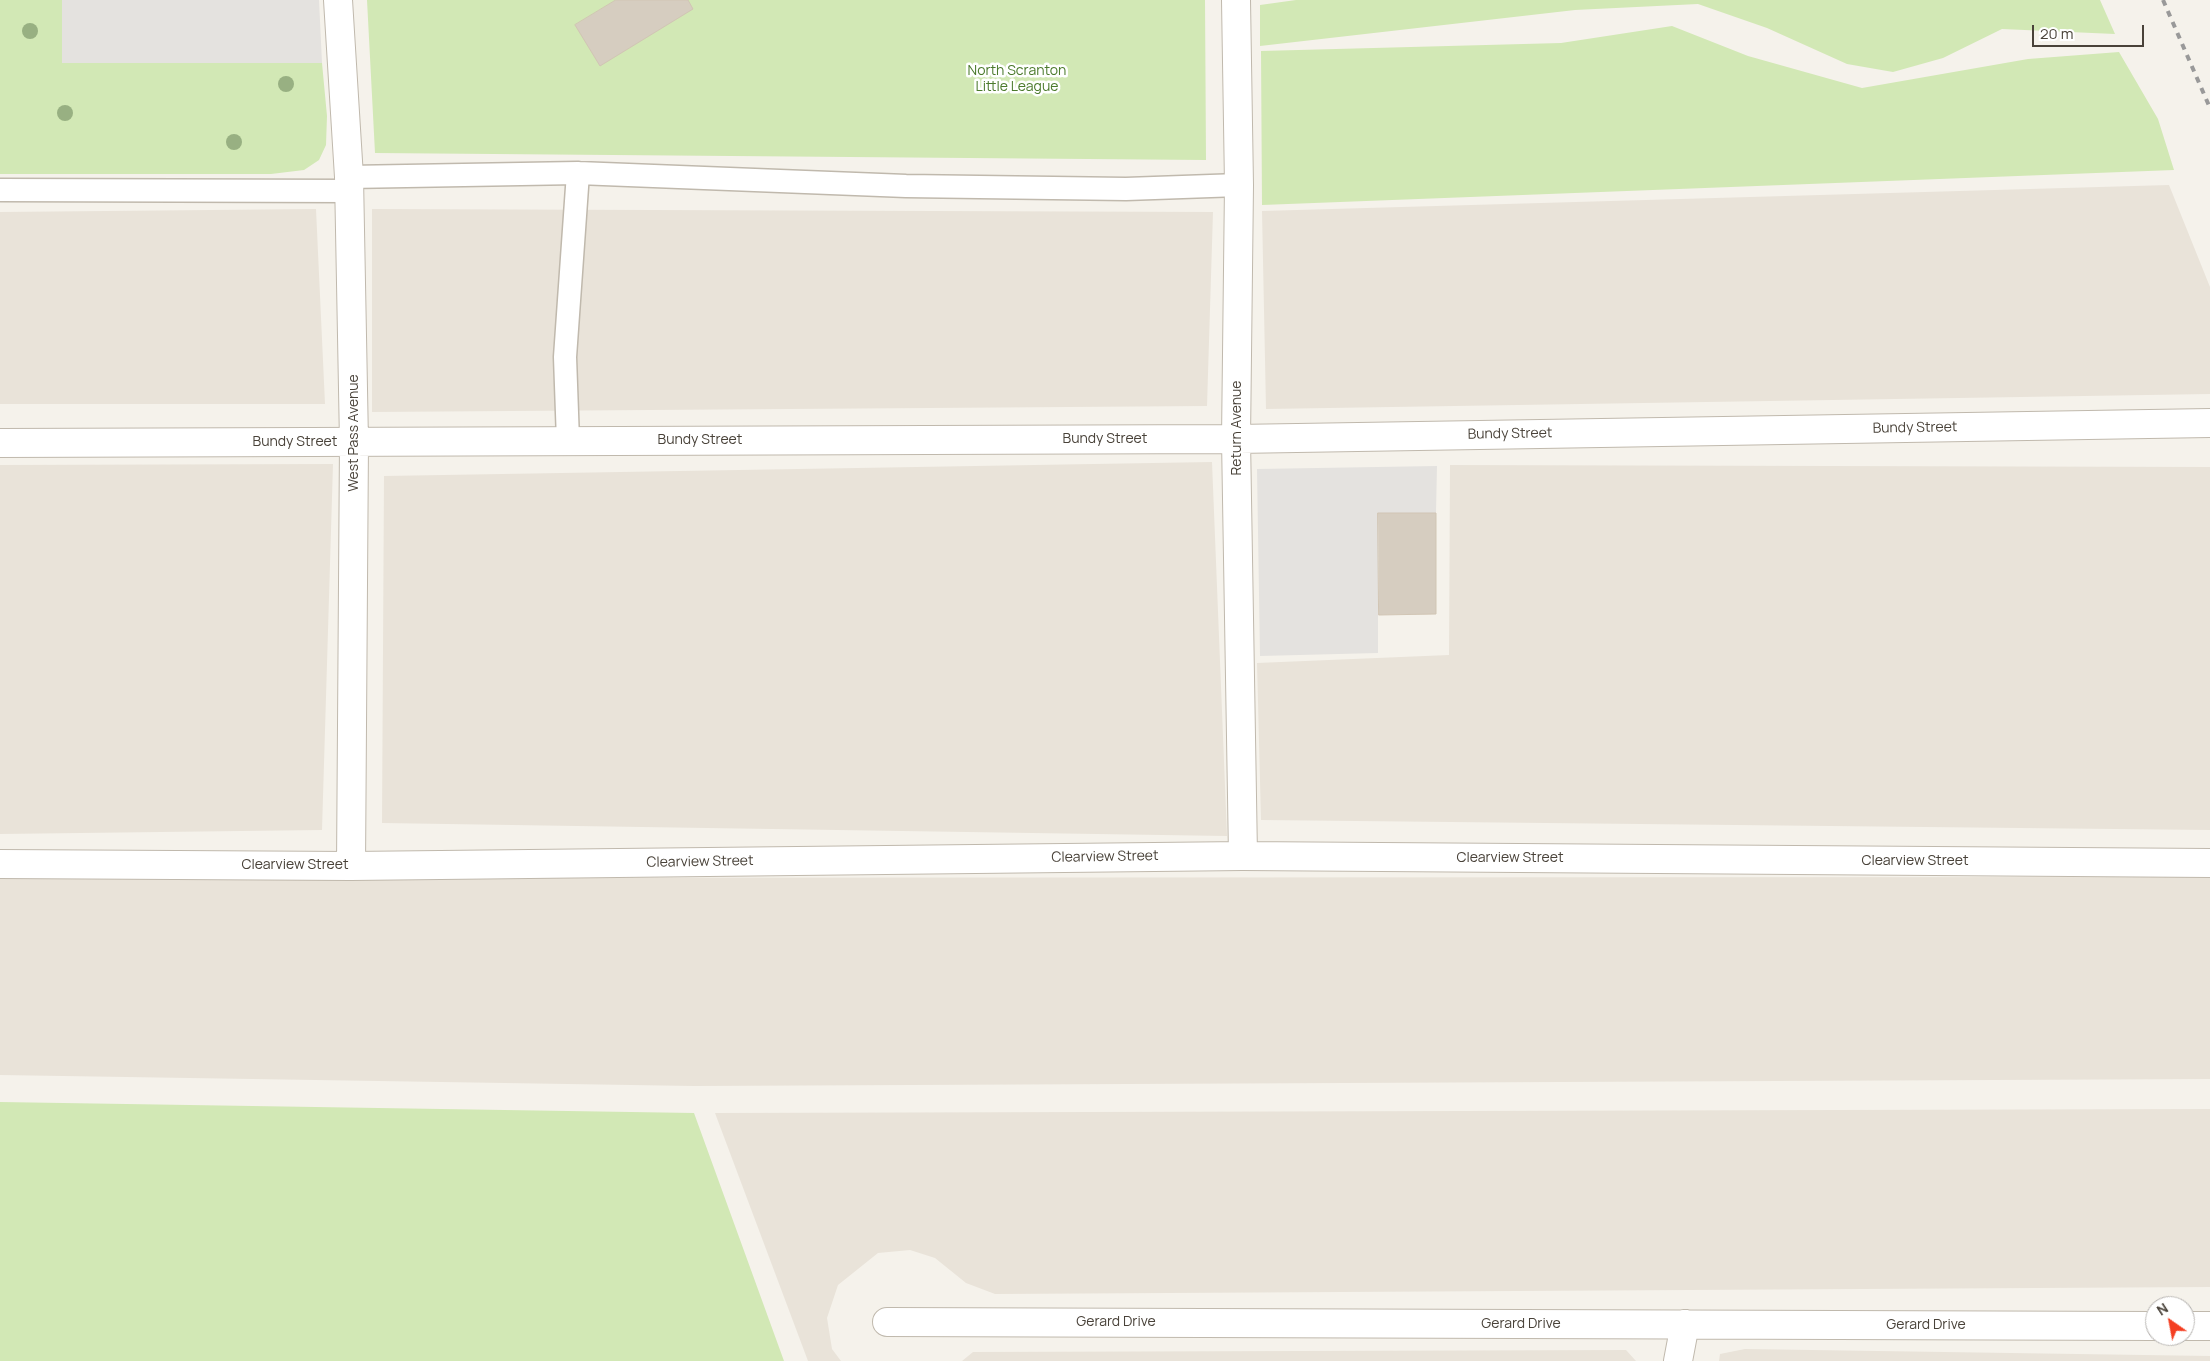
<!DOCTYPE html>
<style>
body{margin:0}
#map{position:relative;width:2210px;height:1361px;overflow:hidden;background:#f5f2eb;font-family:Manrope,sans-serif}
canvas{display:block}
.north{position:absolute;left:2145px;top:1296px;width:50px;height:50px;box-sizing:border-box;background:#fff;border:1px solid #b6b3b0;border-radius:50%;rotate:327deg;font-size:14px;font-weight:700;line-height:20px;text-align:center;color:#494239}
.north::after{content:'';display:block;margin:auto;width:18px;height:22px;background:#f43f22;clip-path:polygon(50% 0,100% 100%,50% 72%,0 100%)}
.scale{position:absolute;left:2032px;top:25px;width:112px;height:22px;box-sizing:border-box;border:2px solid #494239;border-top:0;padding-left:6px;font-size:15px;line-height:18px;white-space:nowrap;color:#494239;-webkit-text-stroke:4px #fff;paint-order:stroke}
</style>
<div id="map">
<canvas width="2210" height="1361"></canvas>
<div class="north">N</div>
<div class="scale">20 m</div>
</div>
<script>
const ctx = document.querySelector('canvas').getContext('2d');
ctx.lineJoin = 'round';
function fillPath(path, color) { ctx.fillStyle = color; ctx.fill(path, 'evenodd'); }
function stroke(path, color, width, dash) { ctx.strokeStyle = color; ctx.lineWidth = width; ctx.lineCap = dash ? 'butt' : 'round'; ctx.setLineDash(dash || []); ctx.stroke(path); }
function write(font, color, halo, rows, align = 'center') {
  ctx.font = font + ' Manrope,sans-serif'; ctx.lineWidth = 5; ctx.setLineDash([]); ctx.textBaseline = 'middle'; ctx.strokeStyle = halo; ctx.fillStyle = color; for (const [text, x, y, turn = 0] of rows) {
    ctx.save(); ctx.translate(x, y); ctx.rotate((+turn || 0) * Math.PI / 180); ctx.textAlign = isNaN(turn) ? turn : align; if (halo) ctx.strokeText(text, 0, 0); ctx.fillText(text, 0, 0); ctx.restore();
  }
}
const residential = new Path2D(`
 M2169 185 2210 287V394L1266 409 1262 211Z
 M316 209 325 404H0V212Z
 M372 209 1213 212 1207 406 372 412Z
 M1212 462 1227 836 382 823 384 476Z
 M333 464 322 830 0 834V465Z
 M1450 465 2210 467V830L1261 820 1257 663 1449 655Z
 M2210 877V1079L694 1086 0 1075V878Z
 M2210 1109V1287L995 1294 966 1283 935 1258 910 1250 878 1253 838 1285 827 1318 832 1349 841 1361H808L715 1113Z
 M1745 1349 2210 1356V1361H1719L1720 1354Z
 M1626 1350 1636 1361H962L973 1352Z`);
const green = new Path2D(`
 M0 0H62L63 63H322L327 116 326 145 319 160 304 170 271 174H0Z
 M367 0H1205L1206 160 375 153Z
 M1296 0H2100L2115 34 2002 29 1943 58 1893 72 1847 64 1767 28 1698 4 1575 10 1260 46V5Z
 M1672 26 1748 56 1862 88 2028 59 2119 52 2158 119 2174 170 1262 205 1261 51 1561 43Z
 M0 1102 694 1113 784 1361H0Z`);
const parking = new Path2D(`
 M62 0H319L322 63H62Z
 M1437 466 1436 513 1378 514V653L1260 656 1257 469Z`);
const building = new Path2D(`
 M616 0H688L693 9 600 66 575 25Z
 M1378 513H1436V614L1379 615Z`);
const service = new Path2D(`
 M349 177 578 173 906 186 1126 189 1239 185
 M0 190 350 191
 M568 441 565 357 578 173`);
const minor = new Path2D(`
 M338 0 349 177 354 442 351 866
 M1236 0 1239 185 1236 439 1243 856
 M0 443 1236 439 2210 423
 M0 864 351 866 1243 856 2210 863
 M887 1322 2155 1326
 M2185 1326H2210
 M1678 1361 1685 1324`);
const rail = new Path2D(`
 M2163 0 2210 108`);
const trees = [
 [30,31],
 [286,84],
 [65,113],
 [234,142]
];
const parkNames = [
 ["North Scranton",1017,71],
 ["Little League",1017,87]
];
const streetNames = [
 ["Return Avenue",1237,428,-90],
 ["Bundy Street",1915,428,-1],
 ["West Pass Avenue",354,433,-90],
 ["Bundy Street",1510,434,-1],
 ["Bundy Street",1105,439],
 ["Bundy Street",700,440],
 ["Bundy Street",295,442],
 ["Clearview Street",1105,857,-1],
 ["Clearview Street",1510,858],
 ["Clearview Street",1915,861],
 ["Clearview Street",700,862,-1],
 ["Clearview Street",295,865],
 ["Gerard Drive",1116,1322],
 ["Gerard Drive",1521,1324],
 ["Gerard Drive",1926,1325]
];
fillPath(residential, '#e9e3d9');
fillPath(green, '#d2e8b5');
fillPath(parking, '#e4e2df');
fillPath(building, '#d6cdc0');
stroke(building, '#d1c5b4', 1);
stroke(service, '#c0b9ad', 25);
stroke(minor, '#c0b9ad', 30);
stroke(service, '#fff', 22);
stroke(minor, '#fff', 28);
stroke(rail, '#999', 4, [6, 6]);
ctx.fillStyle = '#98b082';
for (const [x, y] of trees) { ctx.beginPath(); ctx.arc(x, y, 8, 0, 2 * Math.PI); ctx.fill(); }
write('14px', '#4b7a2c', '#fff', parkNames);
write('14px', '#494239', '#fff', streetNames);
</script>
